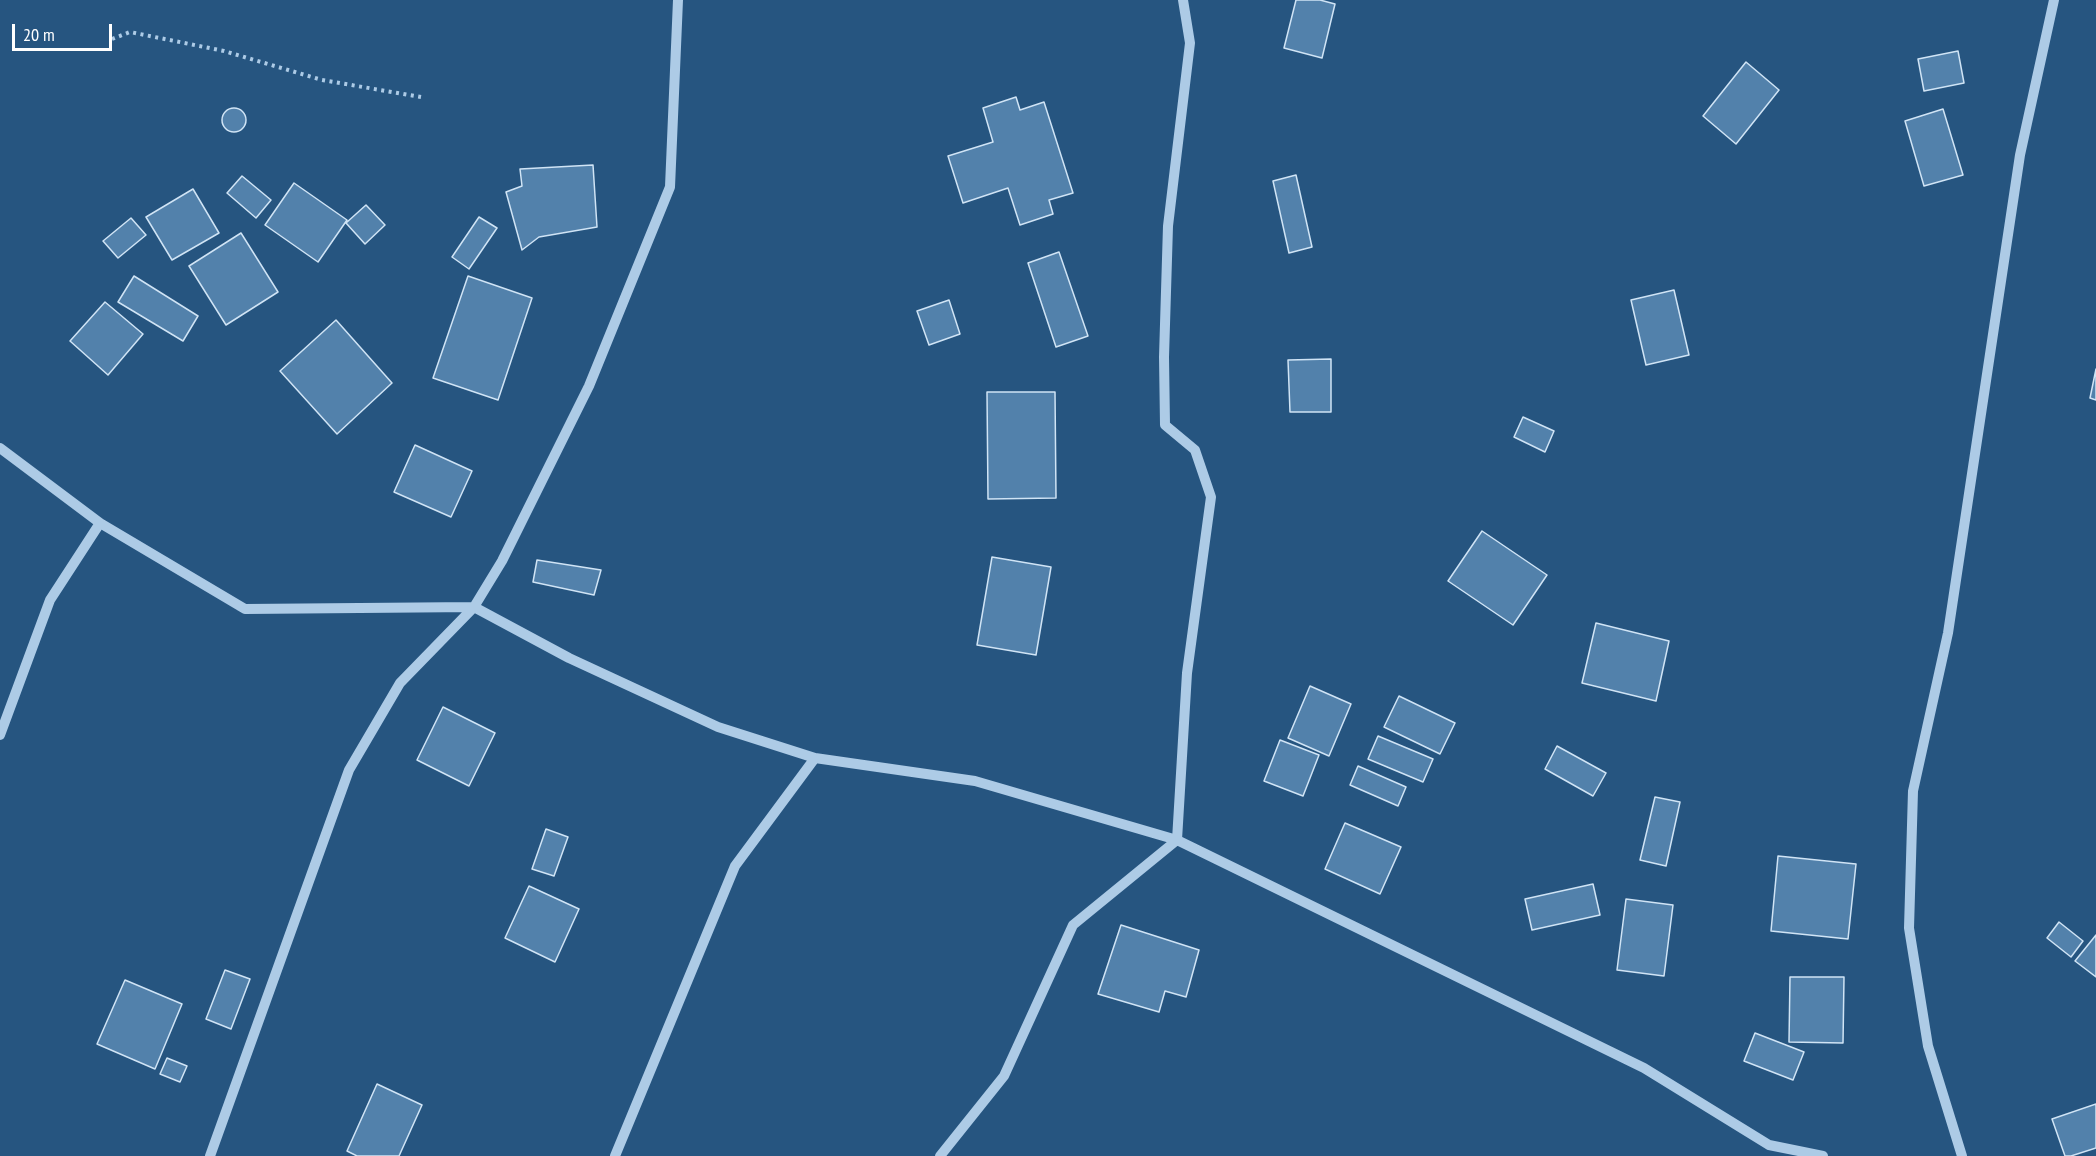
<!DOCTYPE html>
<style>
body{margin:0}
#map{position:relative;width:2096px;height:1156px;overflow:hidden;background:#265580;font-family:"PT Sans Narrow",sans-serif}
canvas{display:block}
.scale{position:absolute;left:12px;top:24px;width:100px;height:27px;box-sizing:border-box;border:3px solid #fff;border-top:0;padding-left:8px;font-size:18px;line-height:21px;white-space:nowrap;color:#fff;-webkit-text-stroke:4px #265580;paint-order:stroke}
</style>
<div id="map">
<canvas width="2096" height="1156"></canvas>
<div class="scale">20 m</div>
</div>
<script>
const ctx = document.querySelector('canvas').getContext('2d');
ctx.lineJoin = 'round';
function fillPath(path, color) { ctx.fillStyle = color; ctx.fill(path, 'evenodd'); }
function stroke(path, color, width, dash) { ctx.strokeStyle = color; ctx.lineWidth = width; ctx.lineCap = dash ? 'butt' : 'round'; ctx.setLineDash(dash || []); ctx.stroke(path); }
const building = new Path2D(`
 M1296 0H1320L1335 4 1322 58 1284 48Z
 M1958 51 1964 83 1924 91 1918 59Z
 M1746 62 1779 90 1736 144 1703 116Z
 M1016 97 1020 110 1044 102 1073 193 1049 200 1053 214 1020 225 1008 188 963 203 948 156 993 142 983 108Z
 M222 120a12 12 0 1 1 24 0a12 12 0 1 1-24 0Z
 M1943 109 1963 175 1924 186 1905 121Z
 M593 165 597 227 539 237 522 250 506 192 522 186 520 169Z
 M1296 175 1312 247 1289 253 1273 181Z
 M242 176 271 200 256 218 227 193Z
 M294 183 347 220 318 262 265 225Z
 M193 189 219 233 172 260 146 217Z
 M366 205 385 225 365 244 346 223Z
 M479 217 497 228 469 269 452 257Z
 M131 218 146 235 118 258 103 241Z
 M241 233 278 292 226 325 189 266Z
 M1059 252 1088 336 1056 347 1028 263Z
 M134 276 198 316 183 341 118 302Z
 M468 276 532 298 498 400 433 378Z
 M1674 290 1689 355 1646 365 1631 300Z
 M949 300 960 334 929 345 917 311Z
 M105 302 143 334 108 375 70 341Z
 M336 320 392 383 337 434 280 371Z
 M1331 359V412H1290L1288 360Z
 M2096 369V400L2090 398Z
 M987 392H1055L1056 498 988 499Z
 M1523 417 1554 431 1545 452 1514 437Z
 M415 445 472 471 451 517 394 492Z
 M1482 531 1547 575 1513 625 1448 581Z
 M992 557 1051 567 1036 655 977 645Z
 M537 560 601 570 594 595 533 582Z
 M1596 623 1669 641 1656 701 1582 683Z
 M1310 686 1351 704 1329 756 1288 738Z
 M1399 696 1455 723 1440 754 1384 727Z
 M443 707 495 733 469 786 417 760Z
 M1378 736 1433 759 1423 782 1368 759Z
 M1280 740 1319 755 1303 796 1264 781Z
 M1557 746 1606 773 1593 796 1545 769Z
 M1358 766 1406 787 1398 806 1350 785Z
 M1655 797 1680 802 1666 866 1640 860Z
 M1345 823 1401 847 1380 894 1325 869Z
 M546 829 568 837 554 876 532 869Z
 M1778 856 1856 864 1848 939 1771 931Z
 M1593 884 1600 915 1532 930 1525 899Z
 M529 886 579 909 555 962 505 938Z
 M1626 899 1673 905 1664 976 1617 970Z
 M2059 922 2083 941 2071 957 2047 938Z
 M1121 925 1199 950 1186 997 1165 991 1159 1012 1098 994Z
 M2096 935V977L2075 961Z
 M225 970 250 979 231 1029 206 1019Z
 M1790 977H1844L1843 1043 1789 1042Z
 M125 980 182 1004 155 1069 97 1044Z
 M1755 1033 1804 1052 1793 1080 1744 1061Z
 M167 1058 187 1066 180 1082 160 1074Z
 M377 1084 422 1105 399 1156H357L347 1151Z
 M2096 1104V1148L2071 1156H2065L2052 1119Z`);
const path = new Path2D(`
 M112 39 130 32 224 51 322 80 421 97`);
const minor = new Path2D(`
 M0 448 100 523 245 609 474 607 569 658 718 727 815 758 975 781 1177 840 1644 1068 1769 1145 1823 1156
 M0 735 50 600 100 523
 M210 1156 349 770 400 683 474 607 502 561 589 386 670 187 678 0
 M615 1156 735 866 815 758
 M940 1156 1004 1076 1073 925 1177 840 1187 673 1211 497 1195 450 1165 425 1164 357 1168 226 1190 43 1183 0
 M1962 1156 1928 1046 1909 928 1913 791 1948 633 2020 155 2054 0`);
fillPath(building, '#5281ab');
stroke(building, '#d0e4f5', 1.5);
stroke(path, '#adcbe6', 4, [3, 4.5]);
stroke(minor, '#adcbe6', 10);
</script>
